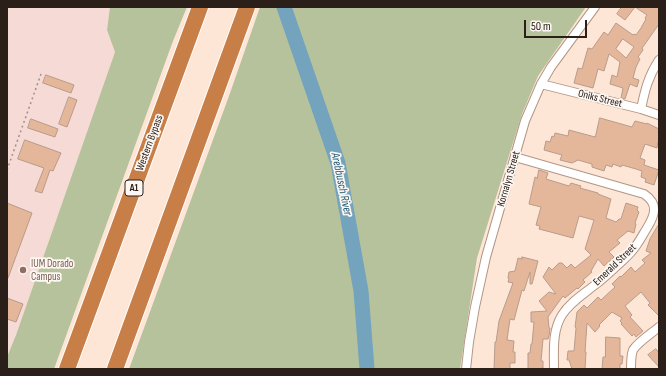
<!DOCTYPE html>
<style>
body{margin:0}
#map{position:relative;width:666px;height:376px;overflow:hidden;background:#fee6d7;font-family:"Sofia Sans Condensed",sans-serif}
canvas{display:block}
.frame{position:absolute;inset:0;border:8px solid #2b2019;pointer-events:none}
.scale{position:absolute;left:524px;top:20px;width:63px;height:18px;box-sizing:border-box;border:2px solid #2b2019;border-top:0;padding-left:5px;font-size:12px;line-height:14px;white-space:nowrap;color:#2b2019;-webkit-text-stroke:3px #fdf7f3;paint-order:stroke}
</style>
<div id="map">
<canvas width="666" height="376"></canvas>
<div class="frame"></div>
<div class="scale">50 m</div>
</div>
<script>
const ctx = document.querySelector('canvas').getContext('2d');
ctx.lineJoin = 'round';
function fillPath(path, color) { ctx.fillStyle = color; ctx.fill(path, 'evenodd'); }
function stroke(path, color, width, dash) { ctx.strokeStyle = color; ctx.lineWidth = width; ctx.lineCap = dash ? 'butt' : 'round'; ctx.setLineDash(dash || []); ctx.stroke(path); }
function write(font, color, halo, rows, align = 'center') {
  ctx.font = font + ' "Sofia Sans Condensed",sans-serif'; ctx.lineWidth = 3.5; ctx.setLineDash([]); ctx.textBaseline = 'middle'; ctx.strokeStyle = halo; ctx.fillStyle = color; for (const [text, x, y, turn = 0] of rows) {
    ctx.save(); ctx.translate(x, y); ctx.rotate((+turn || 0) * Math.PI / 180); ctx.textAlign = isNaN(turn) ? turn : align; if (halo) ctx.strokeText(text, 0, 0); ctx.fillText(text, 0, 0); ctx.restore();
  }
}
const education = new Path2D(`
 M7 7H110L107 30 115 52 16 335 7 357Z`);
const green = new Path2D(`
 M110 7H187L173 41 54 369H7V357L16 335 115 52 107 30Z
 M260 7H586L538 76 522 114 477 258 460 369H129L229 96Z`);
const river = new Path2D(`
 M284 7 338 163 361 291 367 369`);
const building = new Path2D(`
 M622 7H659V24L645 44 642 48 643 50 638 57 640 59 636 67 633 78 639 80 637 87 630 84 625 99 621 98 623 88 610 84 612 75 617 77 620 62 609 54 604 71 598 69 593 88 574 83 578 68 582 69 588 48 592 49 604 32 608 35 616 23 633 35 634 34 636 35 641 28 646 19 645 18 647 15 635 7 625 20 617 14ZM623 39 634 47 626 58 616 49Z
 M46 75 74 85 71 93 43 83Z
 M69 97 77 100 67 127 59 124Z
 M600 118 632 127 635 121 647 124V123L659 129V142H658L657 148 645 144 640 158 645 160 644 165 659 170 654 185 645 182 646 179 641 177 642 171 636 169 622 165 621 167 613 164 612 167 606 165 604 171 592 167V164L578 160 572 163 560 160 562 155 544 150 546 141 550 142 552 136 554 137 555 133 568 136 569 130 595 137Z
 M31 119 58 129 55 137 28 128Z
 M25 140 61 153 53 171 50 170 42 193 35 191 44 168 18 159Z
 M539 170 548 173 546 179 569 186 571 183 581 186 580 188 598 193V194L611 199 606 218 616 222 619 219H621L626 203 638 207 637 210 639 212 635 223 636 224 634 233 628 231 617 240 620 243 609 252 614 257 604 266 598 259 591 271 592 272 583 280 585 282 578 289 577 288 565 298 563 296 550 314 548 317 549 328H550L549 336 548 339H543L541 361H543V368H541V369H528V353H530L531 344H532L534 322H531V312L547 311 539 301 549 292 556 294 543 277 549 267 552 270 559 263H562L567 268 571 264 575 268 591 255 585 249 594 220 579 216 573 238 539 229 540 226 536 225 541 207 529 204 535 177 537 178Z
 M7 203 32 213 8 278H7Z
 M659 224V316L648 305 650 303 641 292 625 306 632 315 630 317 643 331 636 337 634 334 632 336 621 324 622 323 620 321 622 318 612 312 599 325 600 326 595 332 587 323 585 352H586L585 369H572L569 360H567L568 351H574L576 328 575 327 577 312 584 305 587 308 598 297 601 300 615 287 612 284 620 276 621 277 631 267 635 272 645 263 642 260 651 253 646 251 650 239Z
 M522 257 538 261 532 284H530V272L524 291 522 290 514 320 510 319 507 340 514 341 513 352H515V363H510V369H494L495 342H496L499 321 513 283 508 282 509 279 508 278 509 272 515 271 518 258 522 259Z
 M7 298 23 304 16 322 7 319Z
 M606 337 620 338V356H623L622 364H620V369H602L603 357H605Z
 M656 349 659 353V367L648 355Z`);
const path = new Path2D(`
 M7 170 41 74`);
const minor = new Path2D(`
 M541 84 641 109 659 115
 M641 109C645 90 648 77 659 60
 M515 157 644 194C659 204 655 215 647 228 642 236 638 244 632 251 628 256 623 260 619 264 611 271 604 278 596 284 584 294 570 302 562 315 552 331 554 351 554 369
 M466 369 469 342 475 307 486 257 525 121 541 84 551 67 595 7
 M631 369C631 363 631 355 633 350 638 342 652 333 659 327`);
const motorway = new Path2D(`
 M67 369 200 7
 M115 369 247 7`);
const markers = [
 [23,270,4,"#8d6e63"]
];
const shields = [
 [134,188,18]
];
const shieldNames = [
 ["A1",134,188]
];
const streetNames = [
 ["Oniks Street",600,99,14],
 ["Western Bypass",150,143,-70],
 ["Kornalyn Street",509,179,-74],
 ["Emerald Street",615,265,-44]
];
const educationNames = [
 ["IUM Dorado",31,264],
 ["Campus",31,277]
];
const waterNames = [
 ["Arebbusch River",341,184,78]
];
fillPath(education, '#f5dad6');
fillPath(green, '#b6c29c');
stroke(river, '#74a3be', 15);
fillPath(building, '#e4b79b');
stroke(building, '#b89b8a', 1);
stroke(minor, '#b29685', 10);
stroke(motorway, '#fff', 18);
stroke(path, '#a39085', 1.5, [2, 3]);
stroke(minor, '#fff', 8);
stroke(motorway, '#c77e47', 16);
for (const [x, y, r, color] of markers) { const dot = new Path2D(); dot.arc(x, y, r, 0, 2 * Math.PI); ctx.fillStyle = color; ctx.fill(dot); stroke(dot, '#fdf7f3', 1.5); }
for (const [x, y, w] of shields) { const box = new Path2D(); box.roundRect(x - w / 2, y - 8, w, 16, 3); ctx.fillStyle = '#fdf7f3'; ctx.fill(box); stroke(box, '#2b2019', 1); }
write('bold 10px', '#2b2019', null, shieldNames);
write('11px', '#2b2019', '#fdf7f3', streetNames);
write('11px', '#785e54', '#fdf7f3', educationNames, 'left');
write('italic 12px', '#195470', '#fdf7f3', waterNames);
</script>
